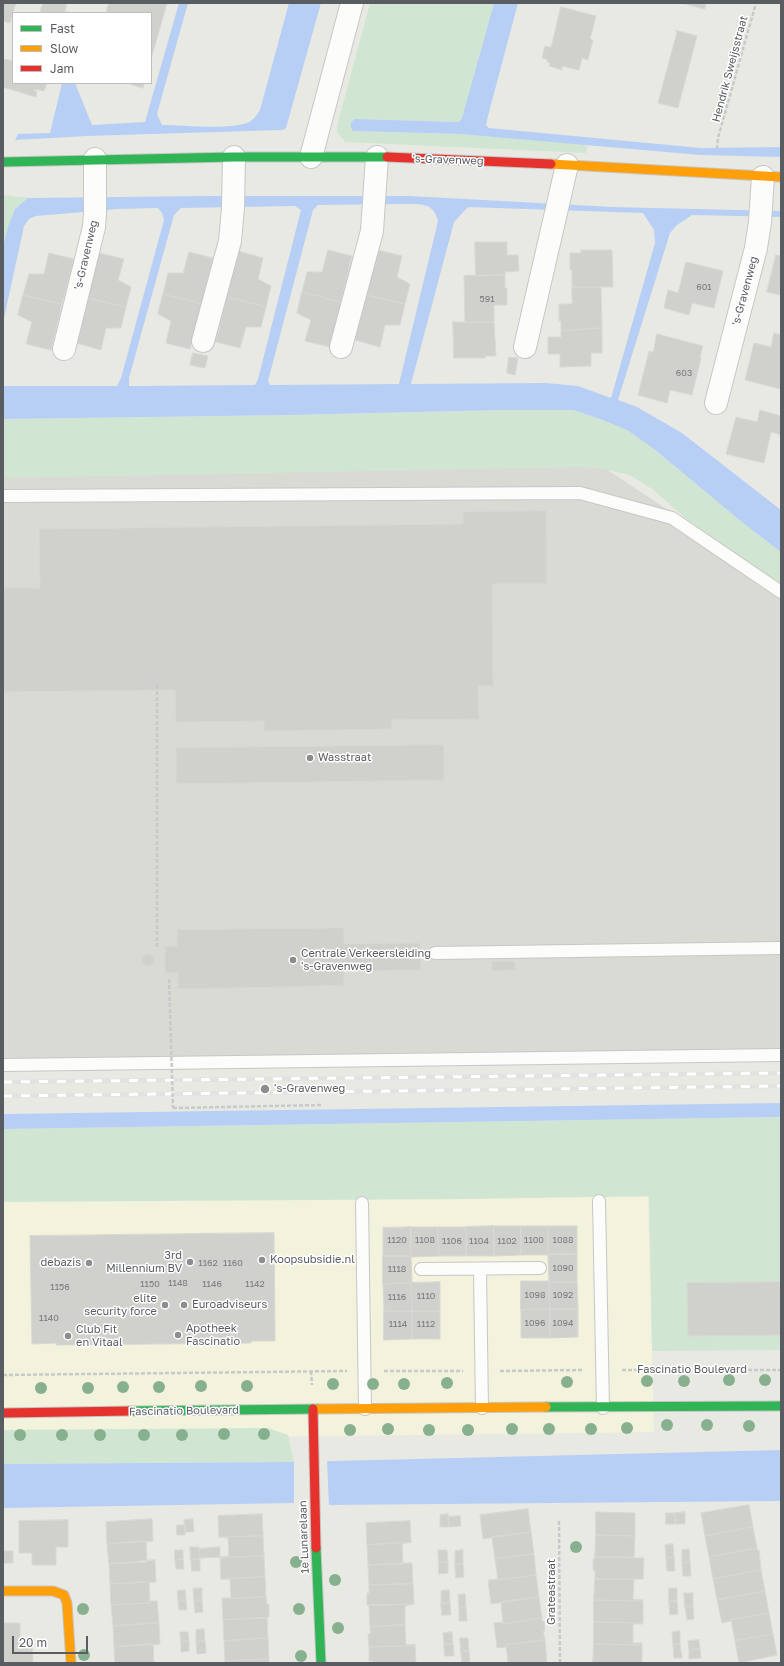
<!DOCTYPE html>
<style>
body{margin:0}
#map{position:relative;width:784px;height:1666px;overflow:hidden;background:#e9e9e4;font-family:"Golos Text",sans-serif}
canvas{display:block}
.frame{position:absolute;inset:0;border:4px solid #595c61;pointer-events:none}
.legend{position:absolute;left:12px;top:12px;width:140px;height:72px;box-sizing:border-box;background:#fff;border:1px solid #bdbec0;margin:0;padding:5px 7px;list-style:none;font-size:12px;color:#595c61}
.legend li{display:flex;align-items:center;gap:8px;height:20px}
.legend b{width:20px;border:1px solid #bdbec0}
.scale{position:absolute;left:12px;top:1636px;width:76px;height:18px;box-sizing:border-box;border:2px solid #595c61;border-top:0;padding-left:5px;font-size:12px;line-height:14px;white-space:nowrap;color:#595c61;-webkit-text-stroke:3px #fff;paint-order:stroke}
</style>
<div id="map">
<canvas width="784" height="1666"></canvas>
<div class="frame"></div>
<ul class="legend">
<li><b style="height:5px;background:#30b455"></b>Fast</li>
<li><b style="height:5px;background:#ff9f0a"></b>Slow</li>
<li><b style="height:5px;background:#e5322d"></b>Jam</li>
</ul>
<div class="scale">20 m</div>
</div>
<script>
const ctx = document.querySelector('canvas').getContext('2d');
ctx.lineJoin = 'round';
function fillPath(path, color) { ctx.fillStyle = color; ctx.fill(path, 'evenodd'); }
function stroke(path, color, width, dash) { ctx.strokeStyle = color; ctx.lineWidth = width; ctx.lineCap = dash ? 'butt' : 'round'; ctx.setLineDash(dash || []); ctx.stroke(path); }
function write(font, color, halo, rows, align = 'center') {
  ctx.font = font + ' "Golos Text",sans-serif'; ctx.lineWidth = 3; ctx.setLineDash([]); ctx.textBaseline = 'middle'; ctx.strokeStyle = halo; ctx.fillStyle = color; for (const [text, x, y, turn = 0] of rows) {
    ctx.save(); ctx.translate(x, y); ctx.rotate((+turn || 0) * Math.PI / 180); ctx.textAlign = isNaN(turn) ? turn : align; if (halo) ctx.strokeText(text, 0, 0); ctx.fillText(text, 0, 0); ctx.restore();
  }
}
const commercial = new Path2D(`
 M648 1197 654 1432 3 1440V1199Z`);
const industrial = new Path2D(`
 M585 455 781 585V1059L3 1068V464Z`);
const green = new Path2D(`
 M370 3H494L462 118 459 122 355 119 351 122V128L354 131 460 134 588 144 586 153 345 142 337 132V126Z
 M3 195 28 198 15 209 3 247Z
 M500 410H573L600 419 627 430 654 449 743 523 781 552V592L750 574 652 489 630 475 599 468 578 467 3 478V419L292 415Z
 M781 1117V1350L652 1351 649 1196 468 1199 3 1202V1129Z
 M268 1428 288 1435 294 1462 3 1464V1430Z`);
const water = new Path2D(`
 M179 3H188L157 114 162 125C185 125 226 130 247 123 253 121 257 115 260 110L289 3H321L286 128 283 130 87 136 15 140 18 134 50 133 62 83H75L92 125 145 122Z
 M494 3H518L488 116 486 125 489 128 701 148 781 147V157L700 155 460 134 353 131 351 128V122L355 119 459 122 462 118Z
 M206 196H410L612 207 781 211V217L692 215 677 225 670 233 618 400 637 407 682 433 781 510V552L743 523 654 449 627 430 600 419 573 410H500L292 415 3 419V386H117L121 378 164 220 162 213 158 208 118 209 36 216 29 219 24 226 3 323V247L8 227 15 209 28 198ZM403 204C420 205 433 201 438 221L399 384 270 385 268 381 313 210 318 205ZM295 206 301 210 258 379 255 385 129 386V378L174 215 181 208ZM468 207 643 213 654 230 655 243 611 398 578 386 546 383 411 384 454 222Z
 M781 1103V1117L3 1129V1114Z
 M781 1450V1501L329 1505 294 1503 3 1508V1464L294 1462Z`);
const pier = new Path2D(`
 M327 1459 329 1507 294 1505V1460Z`);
const building = new Path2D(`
 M3 3H16L10 23 3 21Z
 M43 3H67L65 11 72 13H40Z
 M109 3H167L151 59V13H106Z
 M682 3H706L705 9Z
 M561 7 596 16 590 39 593 40 588 60 582 58 579 70 562 66V70L549 66 550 63 547 62 548 60 542 58 545 46 551 47Z
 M675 30 697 36 678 108 658 103 677 32Z
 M5 59 13 61V83H47L44 91 35 89 34 91H37L36 97 3 87V65Z
 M127 83H144L143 88Z
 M475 242H507V255H518L519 271 505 272V275L476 276Z
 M328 250 352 256 341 302 302 292 307 272H322Z
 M378 250 402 256 397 277 410 284 405 304 367 295Z
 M581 250H612L613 287H572V270H570V253H581Z
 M238 251 263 258 258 279 271 286 266 307 227 297Z
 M189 252 213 258 202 304 163 294 168 273H183Z
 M49 253 74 259 62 304 23 295 29 274H44Z
 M99 253 124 259 118 280 131 287 126 307 88 298Z
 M776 255 781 256V295L767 292Z
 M686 262 723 271 714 308 692 303 689 315 664 308 668 290 678 293Z
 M505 275V288H507V305H494V322H465L464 276Z
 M572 287H601L602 328 561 331V321H559V304H572Z
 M302 292 341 302 330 347 305 341 311 320 297 313Z
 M163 294 202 304 190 349 166 343 171 321 158 314Z
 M23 295 62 304 51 350 26 344 32 322 18 315Z
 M367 295 405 304 400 325H385L380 347 355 340Z
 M227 297 266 307 261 327H246L240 348 216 342Z
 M88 298 126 307 121 328H106L101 350 76 343Z
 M453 322H494L496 356H485V358H454Z
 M602 328V353H591V366L560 367V354H548V337H561V331Z
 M774 333 781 335V389L745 380 754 343 771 347Z
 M657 334 703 346 700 357 701 358 692 395 670 390 667 403 638 395 649 351 653 352Z
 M193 353 208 356 205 368 190 365Z
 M509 357 518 358 515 375 507 373Z
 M760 410 781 416V435L771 432 764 463 726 454 736 417 757 422Z
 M546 511 547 584H492L493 689H491V686H478L479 719 392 720V729L264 731V721L176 722 175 690 3 692V588H40L39 529 461 524 463 523V512Z
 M444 745V780L176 784V748Z
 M344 928V943L345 944 420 943 421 970 345 971 344 972V985L284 987 178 989V973H165V946H177V930Z
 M142 960a6 6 0 1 1 12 0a6 6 0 1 1-12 0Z
 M492 961H515V970L492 971Z
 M494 1226H521V1255L494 1256Z
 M494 1226V1256H466V1227Z
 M521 1226H548L549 1255H521Z
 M548 1226H577V1254H549Z
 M411 1227H438L439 1256 411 1257Z
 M411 1227V1256H383V1228Z
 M438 1227H466V1256H439Z
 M274 1233 275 1341H251V1343L56 1345V1343L32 1344 30 1236Z
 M577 1254V1282H549L548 1255Z
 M383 1256H411L412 1283 383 1284Z
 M521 1281H549L550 1309 521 1310Z
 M440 1282V1311H412L411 1283Z
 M549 1282H577L578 1309H550Z
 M781 1282V1335L688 1336 687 1283Z
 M411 1283 412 1311H384L383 1284Z
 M550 1309V1338H521V1310Z
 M550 1309H578V1337L550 1338Z
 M384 1311H412V1339L384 1340Z
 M412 1311H440V1339H412Z
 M749 1505 753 1527 705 1536 701 1513Z
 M528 1509 531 1532 483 1539 480 1515Z
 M596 1512 635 1513V1536L596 1535Z
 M685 1512V1524H675V1513Z
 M666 1513H675V1524H666Z
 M262 1514 263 1536 219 1537 218 1516Z
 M448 1514 449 1527H440V1515Z
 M460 1516 461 1526 449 1527 448 1517Z
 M152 1519 153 1541 107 1544 106 1522Z
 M193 1519 194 1532H185L184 1520Z
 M68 1520V1547H56V1565H32V1553H19V1521Z
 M410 1521 411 1542 367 1545 366 1523Z
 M177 1525H185V1535H177Z
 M753 1527 757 1548 709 1557 705 1536Z
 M531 1532 534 1554 495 1559 492 1537Z
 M596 1535 635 1536 634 1557H595Z
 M263 1536 264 1556 220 1558V1557L229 1556 228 1538 219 1537Z
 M146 1541 147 1562 109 1564 107 1544Z
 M411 1542 402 1544 403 1564 368 1565 367 1545Z
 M673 1544 674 1557 666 1558 665 1545Z
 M190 1547H199L200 1559H191Z
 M220 1547V1557L200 1558 199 1549Z
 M757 1548V1551L759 1550 761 1570 713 1579 709 1557Z
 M689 1549 690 1562 682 1563V1550Z
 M175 1550H183V1559L175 1560Z
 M438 1550H447L448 1562H439Z
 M463 1550V1564H455V1551Z
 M4 1551H13V1563H4Z
 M534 1554 536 1575 498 1580 495 1559Z
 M264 1556 265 1577 221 1579 220 1558Z
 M595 1557 644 1558 643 1579H595V1570H593V1559H595Z
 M674 1557 675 1571H667L666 1558Z
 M183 1559 184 1569H176L175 1560Z
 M191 1559H200V1571H192Z
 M155 1560 156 1582 110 1584 109 1564Z
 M439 1562H448V1573L439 1574Z
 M690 1562 691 1576H683L682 1563Z
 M412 1563 413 1584 369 1585 368 1565Z
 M455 1564H463L464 1577 456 1578Z
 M761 1570 765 1591 717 1600 713 1579Z
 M536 1575 539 1597 491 1604 488 1580 498 1579V1580Z
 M265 1577 266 1597 222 1599V1598H231L230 1579H221Z
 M595 1579H634L633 1599 643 1600V1601L594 1600Z
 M149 1582 150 1603 111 1605 110 1584Z
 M413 1584 414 1604 367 1605V1593H369V1585Z
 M202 1588V1600L194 1601 193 1589Z
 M669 1588H677V1601H669Z
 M185 1590 186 1600 178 1601 177 1591Z
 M449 1590 450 1603H441V1591Z
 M765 1591 769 1613 731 1620V1621L722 1623 717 1600Z
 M684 1593H693V1606L685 1607Z
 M465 1594 466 1607 459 1608 458 1595Z
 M266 1597 267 1604H269V1617L223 1620 222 1599Z
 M539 1597 542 1618 503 1624 501 1602Z
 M186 1600 187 1610H179L178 1601Z
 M202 1600 203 1612 195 1613 194 1601Z
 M594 1600 643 1601V1623L594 1622Z
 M150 1601H157L159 1623 113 1626 111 1605 150 1603Z
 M669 1601H677L678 1614 670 1615Z
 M441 1603H450L451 1615H442Z
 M414 1604 405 1606V1625L370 1627 369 1606Z
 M693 1606 694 1619 687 1620 685 1607Z
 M466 1607 467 1621H459V1608Z
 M769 1613 773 1634 735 1641 731 1620Z
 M267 1618 268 1638 224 1641 223 1620Z
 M542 1618V1621H544L545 1631H543L545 1640 506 1645V1647L497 1648 494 1623 503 1622V1624Z
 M594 1622 643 1623V1624H633V1643H642V1645L594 1644Z
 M3 1623H20V1641L32 1640 33 1663H3Z
 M159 1623 160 1644 114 1647 113 1626Z
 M405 1625 406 1645 415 1644V1646L369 1647 368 1634H371L370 1627Z
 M204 1629 205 1641 196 1642V1630Z
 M680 1631V1644L673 1645 672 1632Z
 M180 1632H188L189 1641 181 1642Z
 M452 1632 453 1644H444L443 1633Z
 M773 1634 777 1655 739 1663 735 1641Z
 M268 1638 269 1659 225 1661 224 1641Z
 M460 1638H468L469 1651H461Z
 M545 1640 547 1663H508L506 1645Z
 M699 1640 700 1649 689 1650 688 1641Z
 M189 1641V1651L181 1652V1642Z
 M205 1641 206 1653 197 1654 196 1642Z
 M153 1644 154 1663H115L114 1647Z
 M444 1644H453L454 1656H445Z
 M594 1644 642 1645V1663H593Z
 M680 1644 682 1658H674L673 1645Z
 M415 1646 416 1663H372V1661H369V1647Z
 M700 1649 701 1658 689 1659V1650Z
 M461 1651H469L470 1663H462Z
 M269 1659V1663H225V1661Z`);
const path = new Path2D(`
 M717 149 718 138 756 3
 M157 947V683
 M173 1108 322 1105
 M622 1370H781
 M311 1371 312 1385
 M384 1371H463
 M500 1371 583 1370
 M3 1375 347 1371
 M559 1521 560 1663`);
const lane = new Path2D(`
 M3 496 580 493 672 518 781 592
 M435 953 781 948
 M3 1065 781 1055
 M599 1201 603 1408
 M362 1203 365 1409
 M421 1269 540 1268
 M480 1269 482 1408`);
const street = new Path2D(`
 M311 157 352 3
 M203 341 230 241 233 208 234 157
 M341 347 372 231 377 157
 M525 347 567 165
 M64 349 94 227 95 214V159
 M716 403 756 248 760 222 763 177`);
const fast = new Path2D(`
 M3 162 234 157H387
 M546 1407 781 1406
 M130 1411 317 1409
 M316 1548 321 1663`);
const slow = new Path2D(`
 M551 164 781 177
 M317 1409 546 1407
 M3 1591H53L64 1595 67 1603 71 1663`);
const jam = new Path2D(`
 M387 157 551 164
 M313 1409 316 1548
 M3 1413 130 1411`);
const rail = new Path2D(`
 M3 1082 781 1073
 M3 1096 781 1086`);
const pathBridge = new Path2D(`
 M169 979 173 1108`);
const trees = [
 [729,1380],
 [765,1380],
 [647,1381],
 [684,1381],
 [567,1382],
 [447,1383],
 [333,1384],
 [373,1384],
 [404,1384],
 [201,1386],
 [247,1386],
 [123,1387],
 [159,1387],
 [41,1388],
 [88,1388],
 [667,1425],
 [707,1425],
 [749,1426],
 [627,1428],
 [388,1429],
 [512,1429],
 [549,1429],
 [591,1429],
 [350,1430],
 [429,1430],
 [468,1430],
 [224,1434],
 [264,1434],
 [20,1435],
 [62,1435],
 [100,1435],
 [144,1435],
 [182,1435],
 [576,1547],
 [296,1562],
 [335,1580],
 [83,1609],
 [299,1609],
 [338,1628],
 [84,1655],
 [301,1656]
];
const markers = [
 [310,758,4,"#8b8d8f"],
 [293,960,4,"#8b8d8f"],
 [265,1089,5,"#8b8d8f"],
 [262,1260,4,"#8b8d8f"],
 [190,1262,4,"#8b8d8f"],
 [89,1263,4,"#8b8d8f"],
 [165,1305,4,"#8b8d8f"],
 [184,1305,4,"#8b8d8f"],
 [178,1335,4,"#8b8d8f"],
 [68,1336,4,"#8b8d8f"]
];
const numberNames = [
 ["601",704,287],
 ["591",487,299],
 ["603",684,373],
 ["1120",397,1240],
 ["1108",425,1240],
 ["1100",534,1240],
 ["1088",563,1240],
 ["1106",452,1241],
 ["1104",479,1241],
 ["1102",507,1241],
 ["1162",208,1263],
 ["1160",233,1263],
 ["1090",563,1268],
 ["1118",397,1269],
 ["1148",178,1283],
 ["1150",150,1284],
 ["1146",212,1284],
 ["1142",255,1284],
 ["1156",60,1287],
 ["1098",535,1295],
 ["1092",563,1295],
 ["1110",426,1296],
 ["1116",397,1297],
 ["1140",49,1318],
 ["1096",535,1323],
 ["1094",563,1323],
 ["1114",398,1324],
 ["1112",426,1324]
];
const streetNames = [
 ["Hendrik Sweijsstraat",730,69,-75],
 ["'s-Gravenweg",448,160,2],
 ["'s-Gravenweg",86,255,-77],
 ["'s-Gravenweg",745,291,-75],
 ["Fascinatio Boulevard",692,1370],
 ["Fascinatio Boulevard",184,1411,-1],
 ["1e Lunarelaan",304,1537,-92],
 ["Grateastraat",552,1592,-90]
];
const poiNames = [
 ["Wasstraat",318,758],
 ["Centrale Verkeersleiding",301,954],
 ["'s-Gravenweg",301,967],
 ["'s-Gravenweg",274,1089],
 ["3rd",182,1256,"right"],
 ["Millennium BV",182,1269,"right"],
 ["Koopsubsidie.nl",270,1260],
 ["debazis",81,1263,"right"],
 ["elite",157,1299,"right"],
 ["security force",157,1312,"right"],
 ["Euroadviseurs",192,1305],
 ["Apotheek",186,1329],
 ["Fascinatio",186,1342],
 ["Club Fit",76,1330],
 ["en Vitaal",76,1343]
];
fillPath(commercial, '#f3f2dc');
fillPath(industrial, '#dadad5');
fillPath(green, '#d1e6d2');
fillPath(water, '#b7cff5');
fillPath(pier, '#e9e9e4');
fillPath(building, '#d0d0cd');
stroke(building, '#d8d8d3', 1);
stroke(lane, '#c6c7c6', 14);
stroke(street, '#c6c7c6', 24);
stroke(fast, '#c5c5c5', 11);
stroke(slow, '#c5c5c5', 11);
stroke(jam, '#c5c5c5', 11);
stroke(path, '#c6cbc9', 2.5, [4, 2]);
stroke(lane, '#fcfcfb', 12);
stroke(street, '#fcfcfb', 22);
stroke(fast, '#30b455', 9);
stroke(slow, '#ff9f0a', 9);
stroke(jam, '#e5322d', 9);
stroke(rail, '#e2e2e1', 4.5);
stroke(rail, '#fff', 3, [9]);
stroke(pathBridge, '#c6cbc9', 2.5, [4, 2]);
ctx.fillStyle = '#87b18e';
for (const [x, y] of trees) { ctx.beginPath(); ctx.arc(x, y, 6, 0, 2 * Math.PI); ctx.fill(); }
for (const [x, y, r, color] of markers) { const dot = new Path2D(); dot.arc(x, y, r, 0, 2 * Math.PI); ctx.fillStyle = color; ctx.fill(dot); stroke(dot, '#fff', 1.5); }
write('9px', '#787a7d', null, numberNames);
write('11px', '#595c61', '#fff', streetNames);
write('11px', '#595c61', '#fff', poiNames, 'left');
</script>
